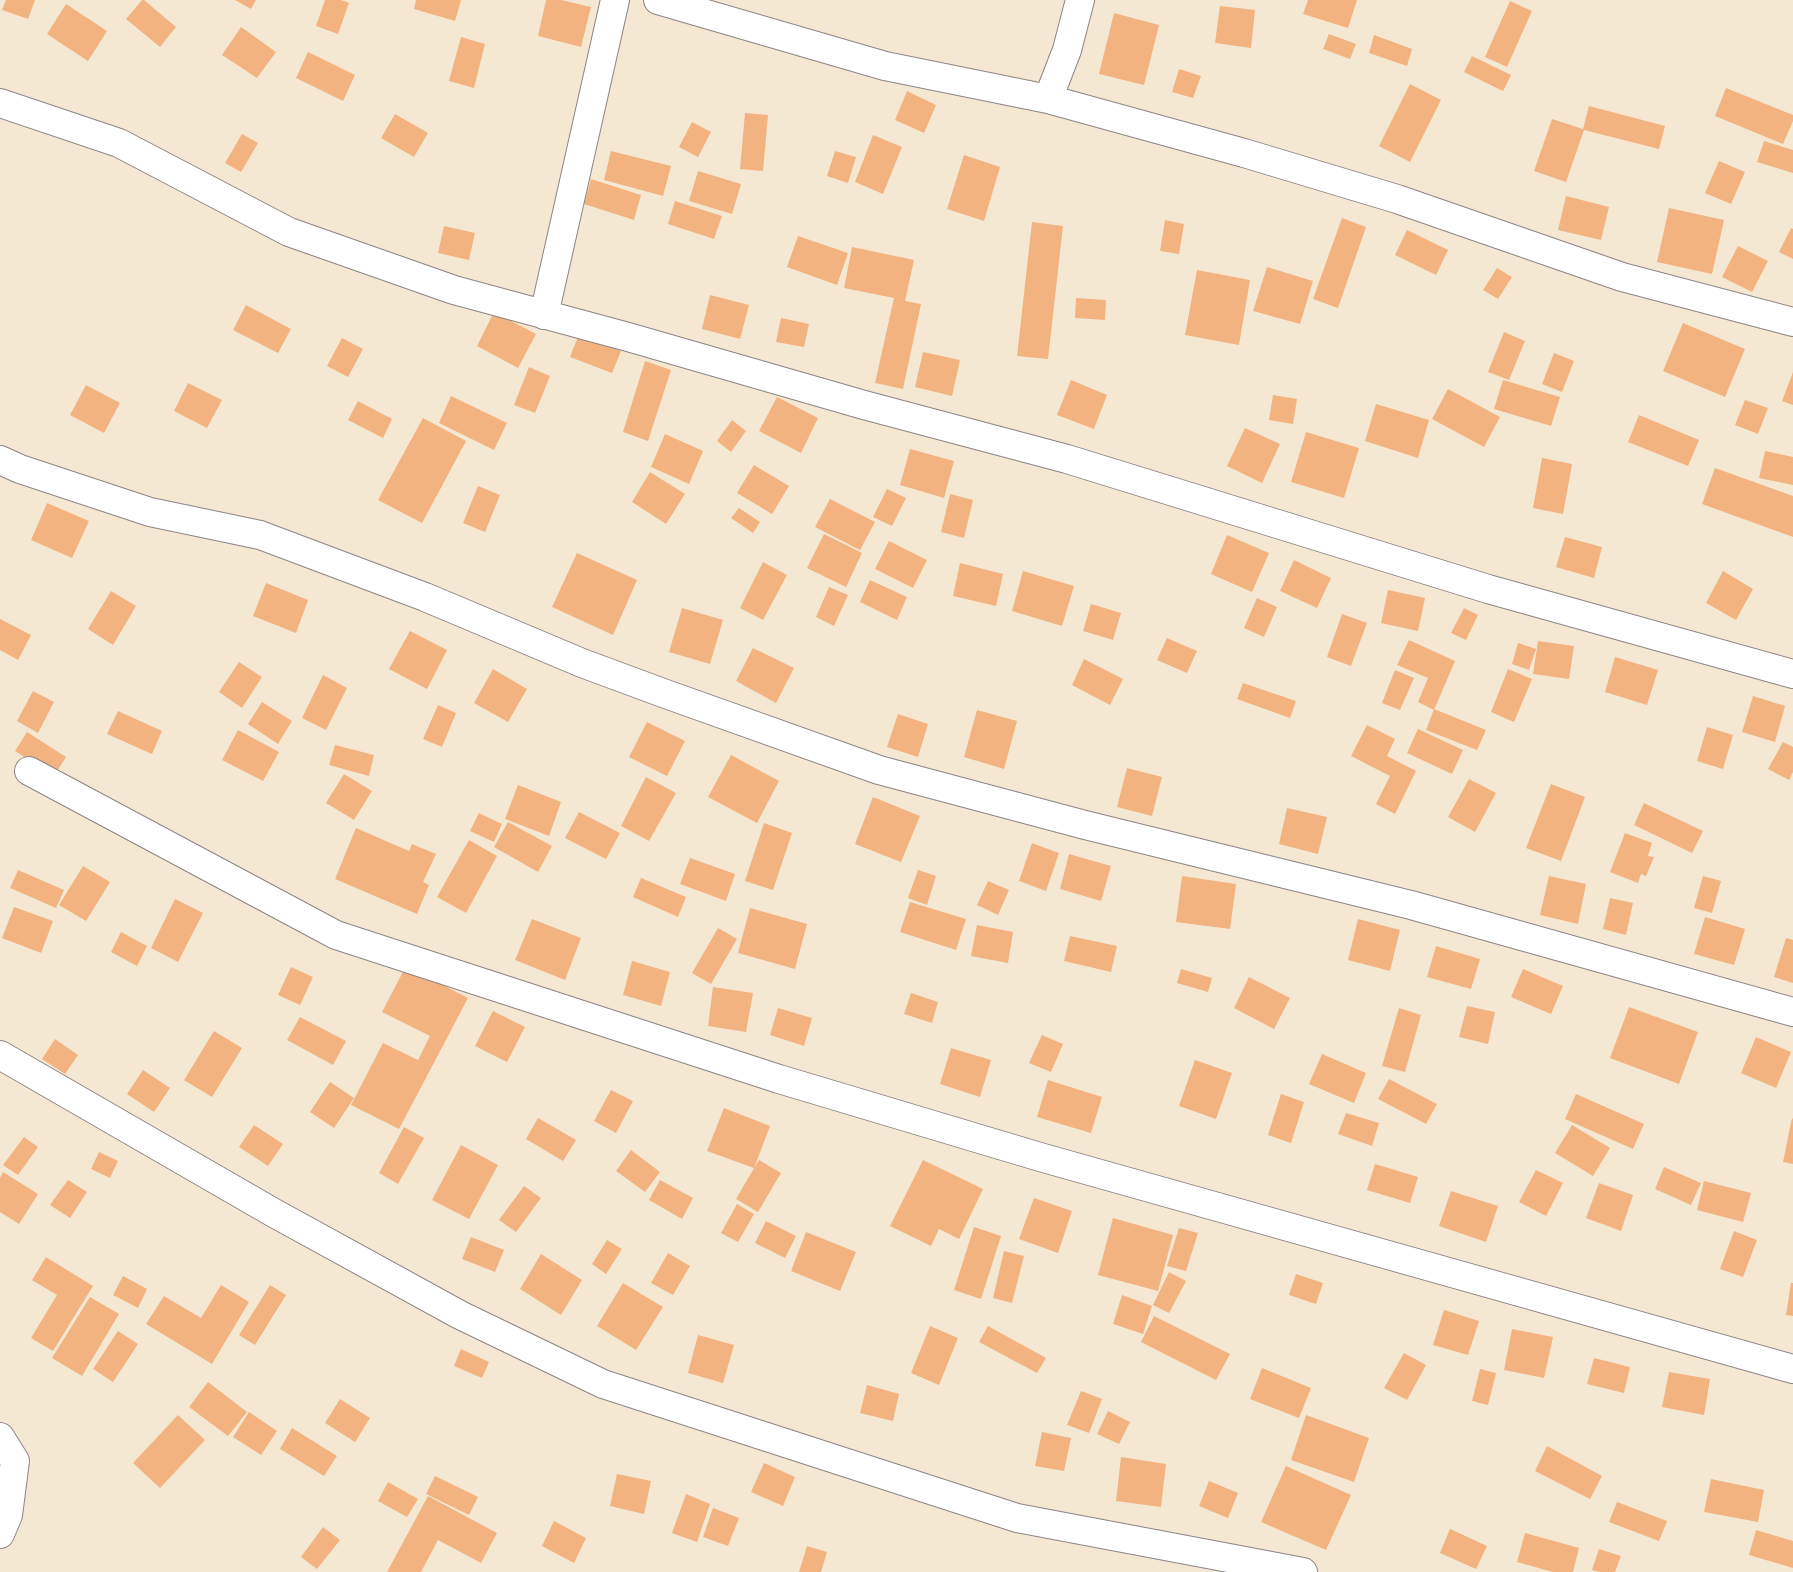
<!DOCTYPE html>
<style>
body{margin:0}
canvas{display:block;background:#f5e8d2}
</style>
<canvas width="1793" height="1572"></canvas>
<script>
const ctx = document.querySelector('canvas').getContext('2d');
ctx.lineJoin = 'round';
function fillPath(path, color) { ctx.fillStyle = color; ctx.fill(path, 'evenodd'); }
function stroke(path, color, width, dash) { ctx.strokeStyle = color; ctx.lineWidth = width; ctx.lineCap = dash ? 'butt' : 'round'; ctx.setLineDash(dash || []); ctx.stroke(path); }
const building = new Path2D(`
 M6 0H35L28 19 2 10Z
 M142 0H144L176 27 160 47 126 19Z
 M235 0H256L251 9Z
 M325 0H341L349 3 338 34 316 26Z
 M416 0H461L455 21 414 9Z
 M546 0H561L591 7 581 47 538 36Z
 M1308 0H1357L1348 28 1303 14Z
 M1510 1 1532 11 1507 67 1485 57Z
 M66 4 107 31 88 61 47 34Z
 M1220 6 1255 10 1251 48 1215 43Z
 M1114 13 1159 25 1144 85 1099 74Z
 M241 27 276 52 257 78 222 55Z
 M1329 34 1356 44 1350 59 1323 49Z
 M1374 35 1412 49 1407 66 1369 53Z
 M461 37 485 44 474 88 449 81Z
 M308 52 355 75 343 101 296 78Z
 M1472 56 1511 75 1503 91 1464 72Z
 M1179 69 1201 76 1193 98 1172 92Z
 M1410 84 1441 100 1410 162 1379 146Z
 M1726 88 1793 115V121L1783 144 1715 116Z
 M907 91 936 105 924 133 895 120Z
 M1589 106 1665 126 1659 149 1584 130 1566 182 1534 171 1552 119 1583 129Z
 M745 113 768 115 763 171 740 169Z
 M395 114 428 133 414 157 381 138Z
 M692 122 711 132 698 157 679 147Z
 M242 134 258 143 241 172 225 163Z
 M873 135 902 147 883 194 855 182Z
 M1764 141 1793 150V173L1757 162Z
 M611 151 671 166 663 196 604 180Z
 M835 151 856 157 848 183 827 176Z
 M964 155 1000 167 984 221 947 209Z
 M1719 161 1745 172 1731 204 1705 193Z
 M698 171 741 184 732 214 689 201Z
 M591 179 641 195 634 220 584 204Z
 M1566 196 1609 207 1601 240 1558 230Z
 M675 201 722 216 714 239 668 224Z
 M1669 208 1724 220 1712 274 1657 262Z
 M1342 218 1366 227 1338 308 1313 299Z
 M1165 220 1184 224 1179 254 1160 251Z
 M1032 222 1063 226 1048 359 1017 356Z
 M444 226 475 233 469 260 438 253Z
 M1791 228 1793 229V259L1779 252Z
 M1407 230 1448 250 1436 275 1395 255Z
 M798 236 848 253 837 285 787 267Z
 M1738 246 1768 261 1752 292 1722 277Z
 M852 247 914 260 905 301 921 304 903 389 875 383 894 298 844 288Z
 M1267 267 1313 281 1300 324 1253 311Z
 M1497 268 1512 277 1498 299 1483 290Z
 M1197 270 1250 280 1239 345 1185 335Z
 M710 295 749 305 740 339 702 329Z
 M1076 298 1106 300 1105 320 1075 318Z
 M246 305 291 329 278 353 233 330Z
 M494 312 536 334 518 368 477 346Z
 M781 318 809 324 804 347 776 342Z
 M1683 323 1745 349 1725 397 1663 371Z
 M1504 332 1525 341 1509 380 1488 372Z
 M579 334 621 351 612 373 570 357Z
 M342 338 363 349 348 377 327 366Z
 M923 352 960 360 952 396 915 387Z
 M1554 353 1574 361 1562 392 1542 384Z
 M645 361 671 370 648 441 623 432Z
 M529 367 550 376 535 413 514 405Z
 M1793 372V405L1782 401Z
 M1071 380 1107 395 1094 429 1057 415Z
 M1503 380 1560 397 1551 426 1494 409Z
 M188 383 222 400 207 428 174 411Z
 M86 385 120 403 104 433 70 415Z
 M1448 389 1500 417 1484 447 1432 419Z
 M1273 395 1297 399 1293 424 1269 420Z
 M451 396 507 423 494 450 439 423Z
 M777 397 818 418 801 453 759 431Z
 M1745 400 1768 408 1758 434 1735 425Z
 M358 401 392 419 383 438 348 420Z
 M1376 404 1429 420 1418 458 1365 441Z
 M1639 415 1699 440 1688 466 1628 442Z
 M423 418 466 441 422 523 378 500Z
 M732 420 746 431 731 452 717 441Z
 M1245 428 1280 444 1262 483 1227 466Z
 M1306 432 1359 448 1344 498 1291 482Z
 M665 434 703 451 689 484 651 467Z
 M910 449 954 461 944 498 900 485Z
 M1765 451 1793 457V485L1759 478Z
 M1542 458 1572 464 1563 514 1533 508Z
 M754 465 789 486 772 514 737 493Z
 M1715 468 1793 496V537L1702 504Z
 M650 472 685 494 666 524 632 502Z
 M478 486 500 495 485 532 463 523Z
 M887 489 906 498 892 526 873 517Z
 M950 494 973 500 964 538 941 532Z
 M830 499 875 522 860 550 815 527Z
 M47 503 89 521 72 558 31 540Z
 M739 508 760 522 753 533 731 518Z
 M824 534 862 553 846 587 807 568Z
 M1227 535 1269 553 1252 592 1211 574Z
 M1565 537 1602 547 1594 578 1556 567Z
 M889 541 927 560 913 588 875 569Z
 M577 553 637 580 613 635 552 607Z
 M1294 560 1331 578 1317 608 1280 591Z
 M763 562 787 575 763 620 740 608Z
 M960 563 1003 574 996 606 953 596Z
 M1023 571 1074 586 1062 626 1012 611Z
 M1723 571 1753 589 1736 620 1706 603Z
 M870 580 907 597 897 620 860 602Z
 M266 583 308 600 296 633 253 616Z
 M829 587 848 595 834 626 816 617Z
 M1388 590 1425 598 1418 631 1381 623Z
 M111 591 136 606 113 645 88 629Z
 M1257 598 1277 607 1264 637 1244 628Z
 M1091 604 1121 613 1113 640 1083 631Z
 M682 608 723 620 710 664 669 652Z
 M1464 608 1478 615 1466 640 1451 633Z
 M1342 614 1367 623 1351 666 1327 657Z
 M0 619 31 635 18 660 0 650Z
 M410 631 447 650 427 689 389 669Z
 M1167 638 1197 651 1187 673 1157 660Z
 M1409 640 1455 661 1434 710 1418 702 1428 678 1397 665Z
 M1538 641 1574 646 1569 679 1533 674Z
 M1518 643 1536 649 1529 670 1512 664Z
 M753 648 794 668 776 703 736 681Z
 M1615 657 1658 670 1647 705 1605 692Z
 M1084 659 1123 679 1110 705 1072 685Z
 M239 662 262 677 242 708 219 692Z
 M493 669 527 689 508 722 474 703Z
 M1508 669 1532 679 1514 722 1491 712Z
 M1395 670 1414 678 1400 710 1382 703Z
 M323 675 347 688 326 730 302 718Z
 M1243 683 1296 701 1290 718 1237 699Z
 M33 691 54 702 38 733 17 721Z
 M1753 696 1785 706 1775 742 1742 732Z
 M262 702 292 721 278 744 248 724Z
 M438 705 456 713 442 747 423 739Z
 M1434 709 1486 730 1477 750 1426 730Z
 M977 710 1017 721 1004 769 964 757Z
 M118 711 162 731 152 754 107 734Z
 M898 714 928 724 918 757 887 747Z
 M647 722 685 741 667 776 629 757Z
 M1367 725 1395 739 1387 756 1416 771 1395 814 1376 804 1390 776 1351 756Z
 M1707 727 1733 735 1723 769 1697 761Z
 M1418 729 1463 750 1452 774 1407 753Z
 M238 730 279 752 263 781 222 760Z
 M27 732 66 757 54 776 15 751Z
 M1783 742 1793 747V772L1789 780 1768 769Z
 M335 745 374 755 369 776 329 765Z
 M731 755 779 781 757 823 708 797Z
 M1127 768 1162 777 1152 816 1117 807Z
 M344 774 372 791 354 820 326 803Z
 M646 777 676 793 649 841 621 826Z
 M1469 779 1496 793 1475 832 1448 817Z
 M1551 784 1585 797 1561 861 1526 848Z
 M518 785 561 802 549 836 505 819Z
 M873 797 920 816 901 862 855 844Z
 M1644 803 1703 831 1692 853 1634 825Z
 M1287 808 1327 817 1318 854 1279 844Z
 M579 812 620 833 606 859 565 838Z
 M479 813 502 824 494 842 470 831Z
 M508 822 552 846 538 872 494 847Z
 M764 823 792 833 773 890 745 881Z
 M356 828 409 851 412 844 436 854 423 882 429 885 417 914 335 879Z
 M1625 833 1652 843 1648 856 1654 857 1646 876 1641 874 1638 883 1610 872Z
 M469 840 497 856 466 913 437 897Z
 M1032 843 1059 853 1046 891 1019 881Z
 M1069 854 1111 866 1101 901 1060 889Z
 M690 858 735 874 726 901 680 884Z
 M83 866 110 882 86 921 59 905Z
 M18 870 64 890 56 908 10 888Z
 M918 870 936 876 927 905 908 898Z
 M1182 876 1236 884 1230 929 1176 922Z
 M1549 876 1586 884 1578 924 1540 915Z
 M1703 876 1721 881 1712 913 1694 908Z
 M641 878 686 897 678 917 633 897Z
 M988 881 1009 890 998 915 977 905Z
 M1610 898 1633 903 1626 935 1603 929Z
 M175 899 203 913 178 962 151 948Z
 M910 902 966 919 956 950 900 932Z
 M14 907 53 921 41 953 2 938Z
 M750 908 807 924 795 969 738 953Z
 M1705 917 1745 929 1734 965 1694 954Z
 M532 919 581 938 565 980 515 960Z
 M1358 919 1400 930 1390 971 1348 960Z
 M977 925 1013 932 1008 963 971 956Z
 M718 928 737 939 711 984 692 973Z
 M121 932 147 946 137 966 111 952Z
 M1070 936 1117 946 1111 972 1064 961Z
 M1786 938 1793 940V983L1774 977Z
 M1436 946 1480 959 1471 989 1427 977Z
 M632 961 670 972 661 1006 623 995Z
 M406 966 468 998 399 1129 351 1105 383 1043 418 1060 430 1036 382 1012Z
 M291 967 313 977 300 1005 278 995Z
 M1181 969 1212 978 1208 992 1177 983Z
 M1523 969 1563 986 1551 1014 1511 997Z
 M1249 977 1290 998 1274 1029 1234 1008Z
 M713 987 753 993 746 1032 708 1026Z
 M911 993 938 1002 932 1023 904 1014Z
 M1467 1006 1495 1012 1488 1044 1459 1037Z
 M1629 1007 1698 1032 1679 1084 1610 1058Z
 M778 1008 812 1018 804 1046 770 1035Z
 M1399 1008 1421 1015 1405 1072 1382 1066Z
 M493 1011 525 1027 507 1062 475 1046Z
 M300 1017 346 1041 333 1065 287 1040Z
 M214 1031 242 1048 212 1097 184 1080Z
 M1042 1035 1063 1044 1051 1072 1029 1063Z
 M1756 1037 1791 1052 1776 1088 1741 1073Z
 M55 1039 78 1055 65 1074 42 1059Z
 M951 1048 991 1060 980 1097 940 1084Z
 M1322 1054 1366 1073 1354 1103 1309 1084Z
 M1195 1060 1232 1073 1216 1119 1179 1106Z
 M143 1070 170 1088 154 1112 127 1094Z
 M1389 1079 1437 1104 1426 1124 1378 1099Z
 M1048 1080 1102 1097 1091 1133 1037 1117Z
 M330 1082 354 1098 334 1128 310 1112Z
 M611 1090 633 1101 616 1133 594 1121Z
 M1281 1094 1304 1102 1291 1143 1268 1135Z
 M1576 1094 1644 1124 1633 1149 1565 1119Z
 M724 1108 770 1126 754 1168 759 1160 781 1173 758 1212 736 1199 754 1168 707 1151Z
 M1346 1113 1379 1123 1372 1146 1338 1134Z
 M538 1118 576 1140 563 1161 526 1139Z
 M1792 1118 1793 1119V1164L1783 1162Z
 M254 1125 283 1144 268 1166 239 1147Z
 M1572 1125 1610 1148 1593 1176 1555 1153Z
 M404 1127 424 1138 398 1184 379 1173Z
 M24 1137 38 1147 18 1175 3 1165Z
 M461 1145 498 1165 469 1219 432 1200Z
 M631 1150 660 1172 645 1192 616 1171Z
 M99 1152 118 1161 110 1178 91 1169Z
 M923 1160 983 1189 959 1239 939 1229 931 1246 890 1226Z
 M1375 1164 1418 1177 1410 1203 1367 1190Z
 M1664 1167 1701 1183 1691 1205 1655 1189Z
 M1536 1170 1563 1183 1546 1216 1519 1202Z
 M3 1172 38 1194 19 1224 0 1212V1178Z
 M68 1180 87 1192 70 1218 50 1205Z
 M660 1180 693 1198 682 1219 649 1200Z
 M1704 1181 1751 1193 1743 1222 1697 1210Z
 M1599 1183 1633 1195 1621 1231 1586 1218Z
 M524 1186 541 1198 516 1232 499 1220Z
 M1451 1191 1498 1206 1486 1242 1439 1226Z
 M1034 1198 1072 1211 1058 1253 1019 1239Z
 M737 1204 754 1214 738 1242 721 1233Z
 M1113 1218 1173 1235 1158 1291 1098 1275Z
 M766 1221 796 1236 785 1258 755 1243Z
 M974 1227 1001 1236 981 1299 954 1290Z
 M1179 1228 1198 1233 1186 1271 1167 1266Z
 M1734 1231 1757 1240 1743 1277 1720 1269Z
 M806 1232 856 1252 840 1291 791 1271Z
 M471 1237 504 1250 495 1272 462 1259Z
 M607 1240 622 1249 606 1274 592 1264Z
 M1004 1251 1024 1256 1012 1303 993 1298Z
 M668 1253 690 1266 673 1295 651 1283Z
 M541 1254 582 1280 561 1315 520 1289Z
 M46 1257 93 1286 53 1351 31 1338 57 1295 32 1280Z
 M1169 1272 1186 1281 1169 1313 1153 1305Z
 M1296 1274 1323 1283 1316 1304 1289 1295Z
 M123 1276 147 1289 138 1308 113 1295Z
 M623 1283 663 1307 636 1350 597 1326Z
 M1791 1283H1793V1316L1786 1315Z
 M221 1285 249 1302 212 1364 146 1324 164 1296 201 1318Z
 M270 1285 286 1295 255 1345 239 1335Z
 M1122 1295 1152 1306 1143 1334 1113 1324Z
 M90 1297 119 1314 82 1376 52 1358Z
 M1444 1310 1479 1321 1468 1355 1433 1345Z
 M1154 1316 1230 1354 1216 1380 1141 1342Z
 M930 1326 958 1338 939 1385 911 1373Z
 M988 1326 1046 1358 1037 1373 979 1342Z
 M1512 1329 1553 1337 1544 1378 1504 1370Z
 M118 1331 138 1344 113 1382 93 1369Z
 M698 1335 734 1345 723 1383 688 1373Z
 M461 1349 489 1362 482 1378 454 1366Z
 M1404 1353 1426 1365 1407 1400 1384 1388Z
 M1594 1358 1630 1367 1624 1393 1587 1384Z
 M1262 1368 1311 1388 1299 1418 1250 1399Z
 M1480 1369 1496 1373 1488 1405 1472 1401Z
 M1669 1372 1710 1379 1704 1415 1662 1407Z
 M208 1382 247 1412 228 1436 189 1407Z
 M867 1385 899 1394 893 1421 860 1413Z
 M1081 1391 1102 1399 1089 1433 1067 1425Z
 M340 1399 370 1418 355 1442 325 1423Z
 M1108 1411 1130 1422 1119 1444 1097 1434Z
 M249 1412 277 1431 261 1455 233 1437Z
 M178 1415 205 1440 160 1488 133 1463Z
 M1306 1415 1369 1438 1354 1482 1291 1460Z
 M292 1428 337 1456 324 1476 280 1449Z
 M1042 1432 1071 1438 1064 1471 1035 1466Z
 M1547 1446 1602 1476 1590 1499 1535 1471Z
 M1121 1457 1166 1464 1161 1507 1116 1501Z
 M764 1463 795 1477 783 1506 751 1492Z
 M1286 1466 1351 1495 1326 1550 1261 1522Z
 M617 1474 651 1481 644 1514 610 1506Z
 M435 1476 478 1497 469 1515 426 1494Z
 M1711 1479 1764 1490 1758 1522 1704 1512Z
 M1209 1481 1238 1493 1228 1518 1199 1506Z
 M388 1482 418 1499 407 1517 378 1501Z
 M686 1494 710 1504 697 1542 672 1533Z
 M428 1496 497 1533 481 1563 438 1540 421 1572H387Z
 M1617 1502 1667 1521 1659 1541 1609 1522Z
 M713 1508 739 1518 728 1546 703 1537Z
 M554 1521 586 1538 574 1563 542 1546Z
 M323 1527 340 1540 317 1569 301 1557Z
 M1450 1529 1487 1546 1476 1569 1440 1553Z
 M1756 1530 1793 1541V1568L1749 1555Z
 M1525 1533 1579 1548 1573 1572H1553L1517 1562Z
 M807 1546 827 1552 821 1572H799Z
 M1599 1549 1621 1556 1615 1572H1599L1592 1570Z`);
const minor = new Path2D(`
 M658 0 885 66 1048 99 1244 153 1397 199 1622 277 1793 322
 M1048 99 1067 50 1080 0
 M0 103 119 143 289 232 454 290 628 337 864 405 1067 459 1488 589 1793 674
 M544 315 615 0
 M0 460 20 469 150 512 260 535 425 597 582 663 663 693 879 770 1085 825 1411 905 1793 1012
 M29 771 336 935 779 1079 1040 1157 1793 1369
 M0 1055 274 1213 460 1315 603 1384 1017 1518 1303 1572
 M0 1437 15 1461 8 1515 0 1534`);
fillPath(building, '#f2b381');
stroke(minor, '#8c8586', 30);
stroke(minor, '#fff', 28);
</script>
